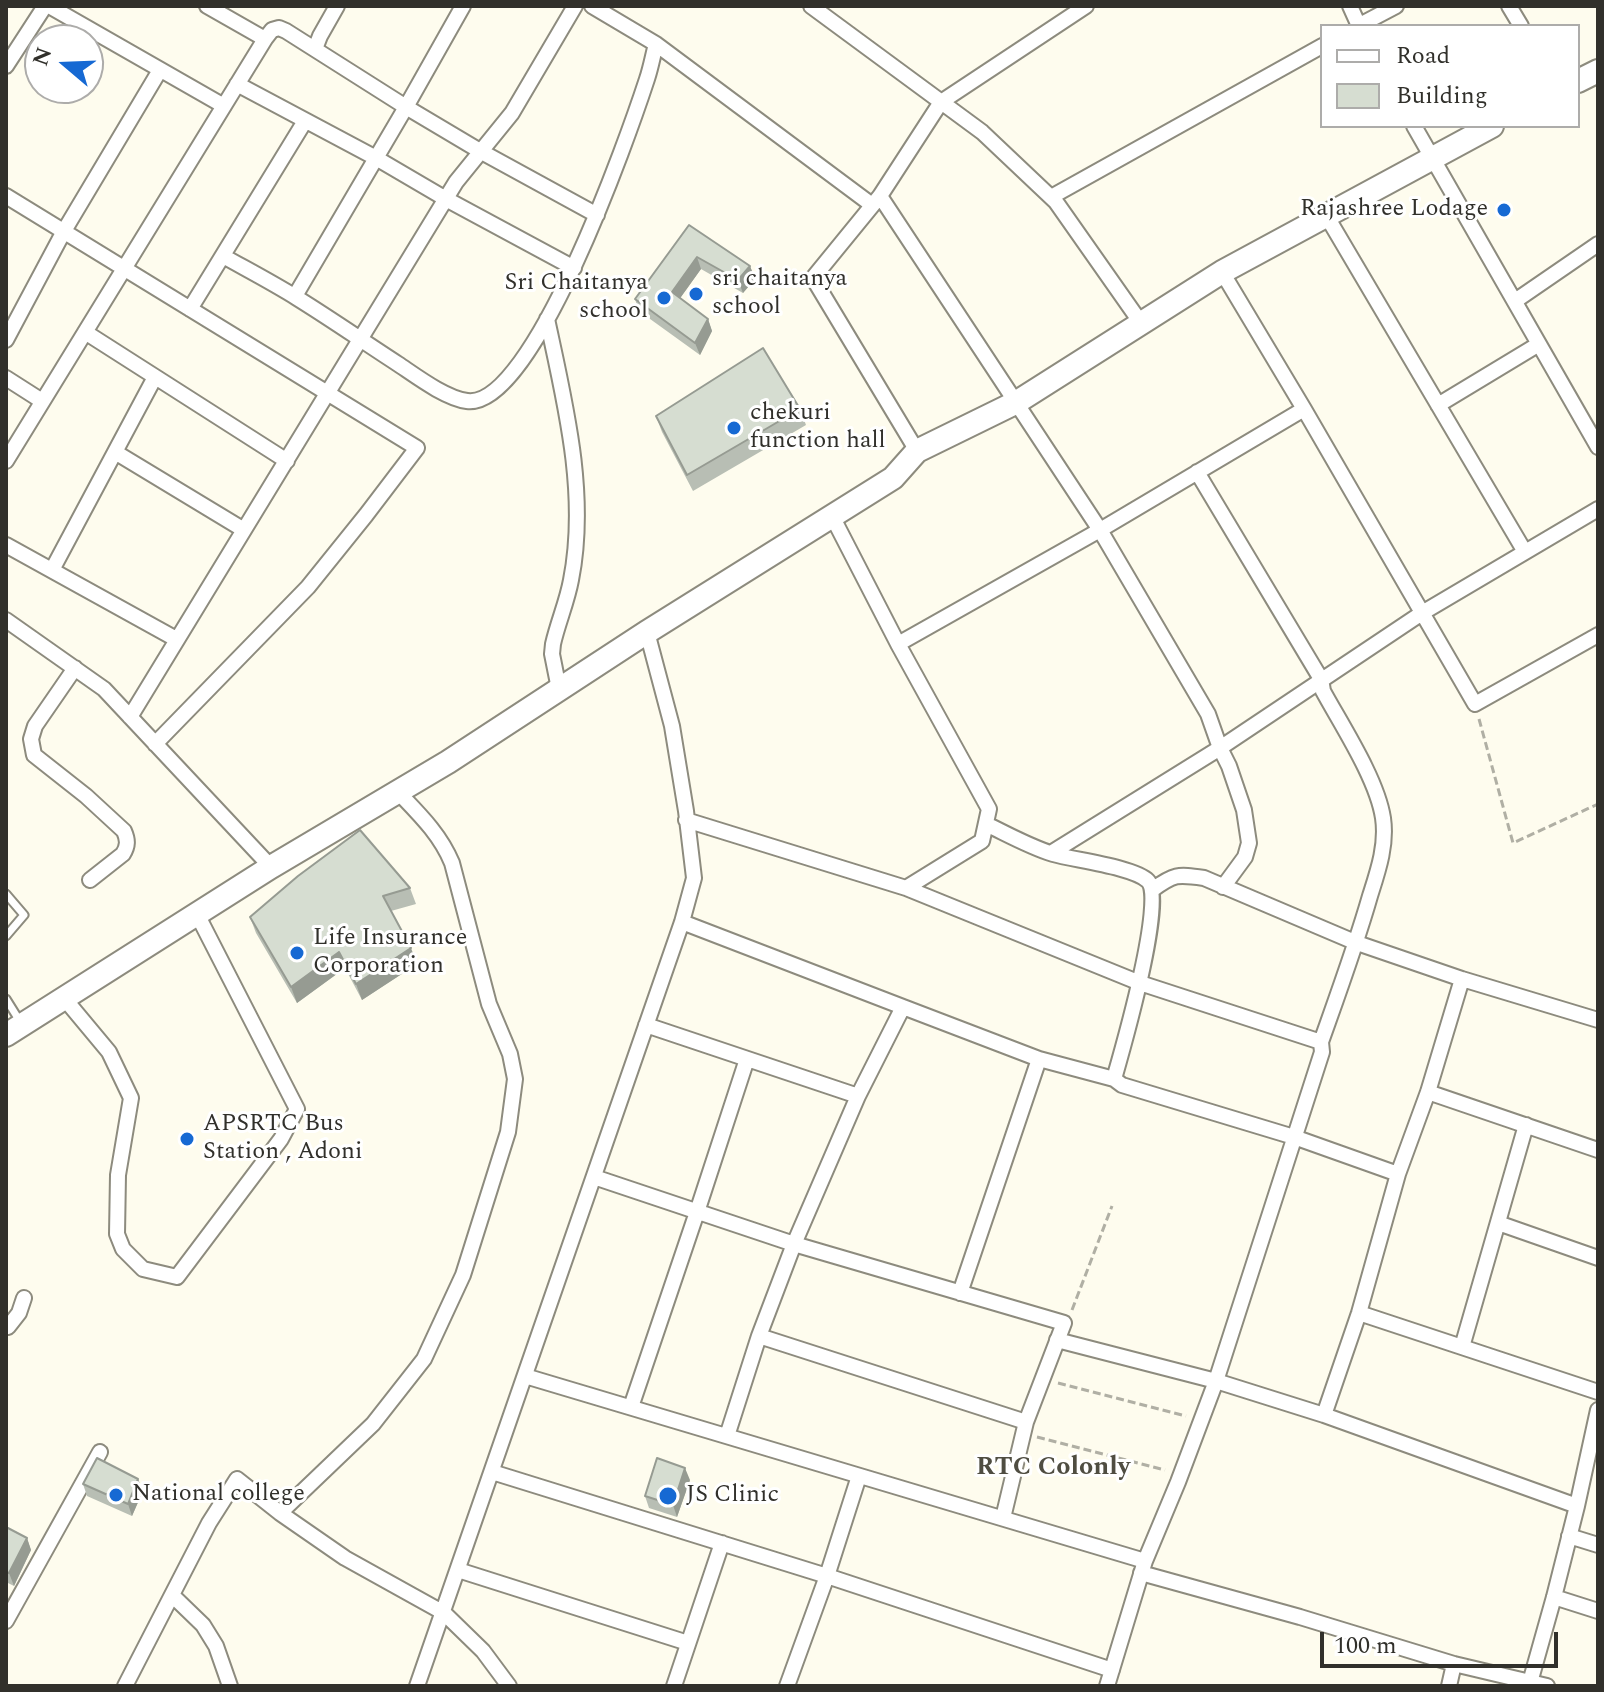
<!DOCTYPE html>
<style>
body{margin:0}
#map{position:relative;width:1604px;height:1692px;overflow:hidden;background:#fefcee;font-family:Spectral,serif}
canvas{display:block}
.frame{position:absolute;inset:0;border:8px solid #31302b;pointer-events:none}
.legend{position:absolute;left:1320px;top:24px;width:260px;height:104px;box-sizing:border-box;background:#fff;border:2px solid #adacaa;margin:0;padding:10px 14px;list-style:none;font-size:24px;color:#31302b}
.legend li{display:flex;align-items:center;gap:16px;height:40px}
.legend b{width:40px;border:2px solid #adacaa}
.north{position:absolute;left:24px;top:24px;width:80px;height:80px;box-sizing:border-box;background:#fff;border:2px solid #adacaa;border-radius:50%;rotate:289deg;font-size:22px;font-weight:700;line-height:32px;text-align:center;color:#31302b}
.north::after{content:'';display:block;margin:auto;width:28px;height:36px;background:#1669d3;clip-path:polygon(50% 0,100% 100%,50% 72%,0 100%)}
.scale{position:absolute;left:1320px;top:1632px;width:238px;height:36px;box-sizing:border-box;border:4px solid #31302b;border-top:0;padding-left:10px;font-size:24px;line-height:28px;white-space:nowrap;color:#31302b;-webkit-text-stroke:6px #fff;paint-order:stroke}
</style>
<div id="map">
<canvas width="1604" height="1692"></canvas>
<div class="frame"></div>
<ul class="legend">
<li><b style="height:10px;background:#fff"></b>Road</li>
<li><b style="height:22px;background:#d6ddd1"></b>Building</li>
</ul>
<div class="north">N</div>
<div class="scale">100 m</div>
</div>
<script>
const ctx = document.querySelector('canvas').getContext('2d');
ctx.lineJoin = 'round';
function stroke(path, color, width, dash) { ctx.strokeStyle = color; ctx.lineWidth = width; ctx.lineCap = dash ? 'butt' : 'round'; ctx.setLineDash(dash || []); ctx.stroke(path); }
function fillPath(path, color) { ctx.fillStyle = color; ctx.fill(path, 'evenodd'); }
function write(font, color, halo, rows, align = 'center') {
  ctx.font = font + ' Spectral,serif'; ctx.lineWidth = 6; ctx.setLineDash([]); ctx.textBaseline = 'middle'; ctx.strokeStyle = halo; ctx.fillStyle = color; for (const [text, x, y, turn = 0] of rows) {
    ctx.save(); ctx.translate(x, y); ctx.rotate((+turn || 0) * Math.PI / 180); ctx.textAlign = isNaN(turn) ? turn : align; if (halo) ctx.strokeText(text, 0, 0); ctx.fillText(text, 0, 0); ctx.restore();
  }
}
const path = new Path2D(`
 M1479 719 1513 843 1598 804
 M1072 1310 1112 1206
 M1058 1383 1186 1416
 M1037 1437 1165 1470`);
const lane = new Path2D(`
 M6 894 24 915 6 936
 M6 999 21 1023`);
const street = new Path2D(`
 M49 6 224 106
 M592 6 656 44 872 205
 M811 6 982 132 1056 202 1141 323
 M1350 6 1359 26
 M1509 6 1521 26
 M1358 26 1396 6
 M265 39 272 30 279 28 286 31 406 107 480 151 597 215
 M315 49 320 36 337 6
 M6 66 45 6
 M237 84 376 158 446 199 574 268
 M1414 126 1598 447
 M6 196 417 448 366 515 308 587 155 744
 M880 196 1100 530 1208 714 1220 748 1229 766 1244 810 1249 843 1245 857 1223 887
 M1051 197 1322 46
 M1326 215 1525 552
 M223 256C248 270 273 283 297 298 331 319 364 342 398 364 416 376 445 398 467 401 533 410 629 134 647 79 651 67 653 55 656 44
 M1222 272 1304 409 1475 704 1598 635
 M295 296 406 107 463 6
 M1515 301 1598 244
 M190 309 305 121
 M547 319C565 403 588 494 571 580 567 602 558 622 553 644L552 654 559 689
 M85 332 287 461
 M6 340 64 231 160 70
 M6 378 42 401
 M1438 405 1539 344
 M917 451 813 278 880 196 941 102 1086 6
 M115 452 244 530
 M6 461 265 39 207 6
 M6 545 176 639
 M52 570 155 377
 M6 620 104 689 271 867
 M898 644 1100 530 1304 409
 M75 668 35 726 31 739 34 755 86 796 124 831C128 840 128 846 123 854L90 880
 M130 717 456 182 512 113 575 6
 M686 820 906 888 982 841 989 809 898 644 832 516
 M986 824C1007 834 1030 847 1053 854 1074 860 1134 867 1148 881 1166 899 1122 1051 1114 1079
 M1051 853 1220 748 1422 613 1598 509
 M906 888 1140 983 1321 1042
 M1152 890C1174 874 1177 874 1204 878L1357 943 1462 979 1598 1020
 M682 922 903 1007 858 1096 794 1244 759 1336 727 1436
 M64 998 109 1052 131 1098 118 1175 117 1234 123 1249 143 1269 177 1277 281 1139 297 1109 197 914
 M903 1007 1039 1059 960 1293
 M646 1025 858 1096
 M1039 1059 1114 1079 1122 1085 1294 1137 1398 1174
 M1428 1092 1598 1150
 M594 1177 794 1244 1064 1323 1026 1422 759 1336
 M1498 1223 1598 1258
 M1359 1313 1598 1392
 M8 1327 19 1313 24 1298
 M1057 1340 1216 1381 1324 1415 1577 1506
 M1462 1347 1526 1125
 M525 1376 1145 1561
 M631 1407 697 1212 747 1059
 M1324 1415 1359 1313 1398 1174 1428 1092 1462 979
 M492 1472 827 1576 859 1476
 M280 1513 373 1424 424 1359 463 1275 508 1132 515 1079 510 1054 489 1004 452 863C440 834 419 814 398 792
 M1003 1518 1026 1422
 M1569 1536 1598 1545
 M458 1570 688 1643
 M1141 1573 1300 1617 1454 1664 1547 1686
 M173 1596 203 1625 216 1646 230 1686
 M1554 1597 1598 1611
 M6 1621 100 1452
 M125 1686 209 1523 237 1479 280 1513 345 1558 444 1613 483 1651 509 1686
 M417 1686 682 922 694 878 686 811 672 726 647 632
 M674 1686 722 1543
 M787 1686 827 1576 1112 1670
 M1107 1686 1145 1561 1178 1482 1216 1381 1322 1052 1321 1042C1338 994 1356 945 1370 896 1378 871 1387 845 1383 818 1377 779 1342 726 1323 691L1321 679 1197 472
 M1449 1686 1454 1664
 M1529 1686 1554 1597 1577 1506 1598 1410`);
const primary = new Path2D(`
 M1578 81 1598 71
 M6 1035 271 867 448 762 647 632 893 478 917 451 1017 402 1222 272 1492 126`);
const wall = new Path2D(`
 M689 225 750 266 755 279 743 293 701 269 680 298 708 319 712 331 700 355 639 311 635 299Z
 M800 409 806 425 693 491 662 432 656 416Z
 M410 888 416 904 391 911 417 964 362 1000 345 968 297 1003 256 933 250 917Z
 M138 1479 143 1491 132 1516 87 1496 83 1484Z
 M690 1480 677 1517 649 1508 645 1496Z
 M6 1527 27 1538 31 1550 14 1586 6 1582Z`);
const shadedWall = new Path2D(`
 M697 257 701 269 676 304 672 292Z
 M750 266 755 279 743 293 738 280Z
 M708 319 712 331 700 355 695 343Z
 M411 948 417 964 362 1000 356 984Z
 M339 952 345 968 297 1003 291 987Z
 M685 1468 690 1480 677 1517 673 1505Z
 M138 1479 143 1491 132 1516 128 1504Z
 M27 1538 31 1550 14 1586 9 1573Z`);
const building = new Path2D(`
 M689 225 750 266 738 280 697 257 672 292 708 319 695 343 635 299Z
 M763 348 800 409 687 475 656 416Z
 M360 830 410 888 383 896 411 948 356 984 339 952 291 987 250 917 298 876Z
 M97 1458 138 1479 128 1504 83 1484Z
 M657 1458 685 1468 673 1505 645 1496Z
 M6 1527 27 1538 9 1573 6 1572Z`);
const markers = [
 [1504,210,8,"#1669d3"],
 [696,294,8,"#1669d3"],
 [664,298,8,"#1669d3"],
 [734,428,8,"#1669d3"],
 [297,953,8,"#1669d3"],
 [187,1139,8,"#1669d3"],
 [116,1495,8,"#1669d3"],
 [668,1496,10,"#1669d3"]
];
const poiNames = [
 ["Rajashree Lodage",1488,210,"right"],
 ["sri chaitanya",712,280],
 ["school",712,308],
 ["Sri Chaitanya",648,284,"right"],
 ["school",648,312,"right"],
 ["chekuri",750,414],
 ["function hall",750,442],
 ["Life Insurance",313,939],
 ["Corporation",313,967],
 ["APSRTC Bus",203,1125],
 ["Station , Adoni",203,1153],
 ["National college",132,1495],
 ["JS Clinic",686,1496]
];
const neighbourhoodNames = [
 ["RTC Colonly",1053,1469]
];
stroke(lane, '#8d8b7e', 11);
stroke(street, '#8d8b7e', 18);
stroke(primary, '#8d8b7e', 26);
stroke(path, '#b0afa4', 3, [8, 4]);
stroke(lane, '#fff', 7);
stroke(street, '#fff', 14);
stroke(primary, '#fff', 22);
fillPath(wall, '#b8beb4');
fillPath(shadedWall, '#969b92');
fillPath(building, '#d6ddd1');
stroke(building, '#969b92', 2);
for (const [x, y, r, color] of markers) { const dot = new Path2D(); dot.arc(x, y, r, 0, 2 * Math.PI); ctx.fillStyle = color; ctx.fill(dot); stroke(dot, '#fff', 3); }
write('24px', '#31302b', '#fff', poiNames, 'left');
write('bold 26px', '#4f4d41', '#fff', neighbourhoodNames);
</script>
